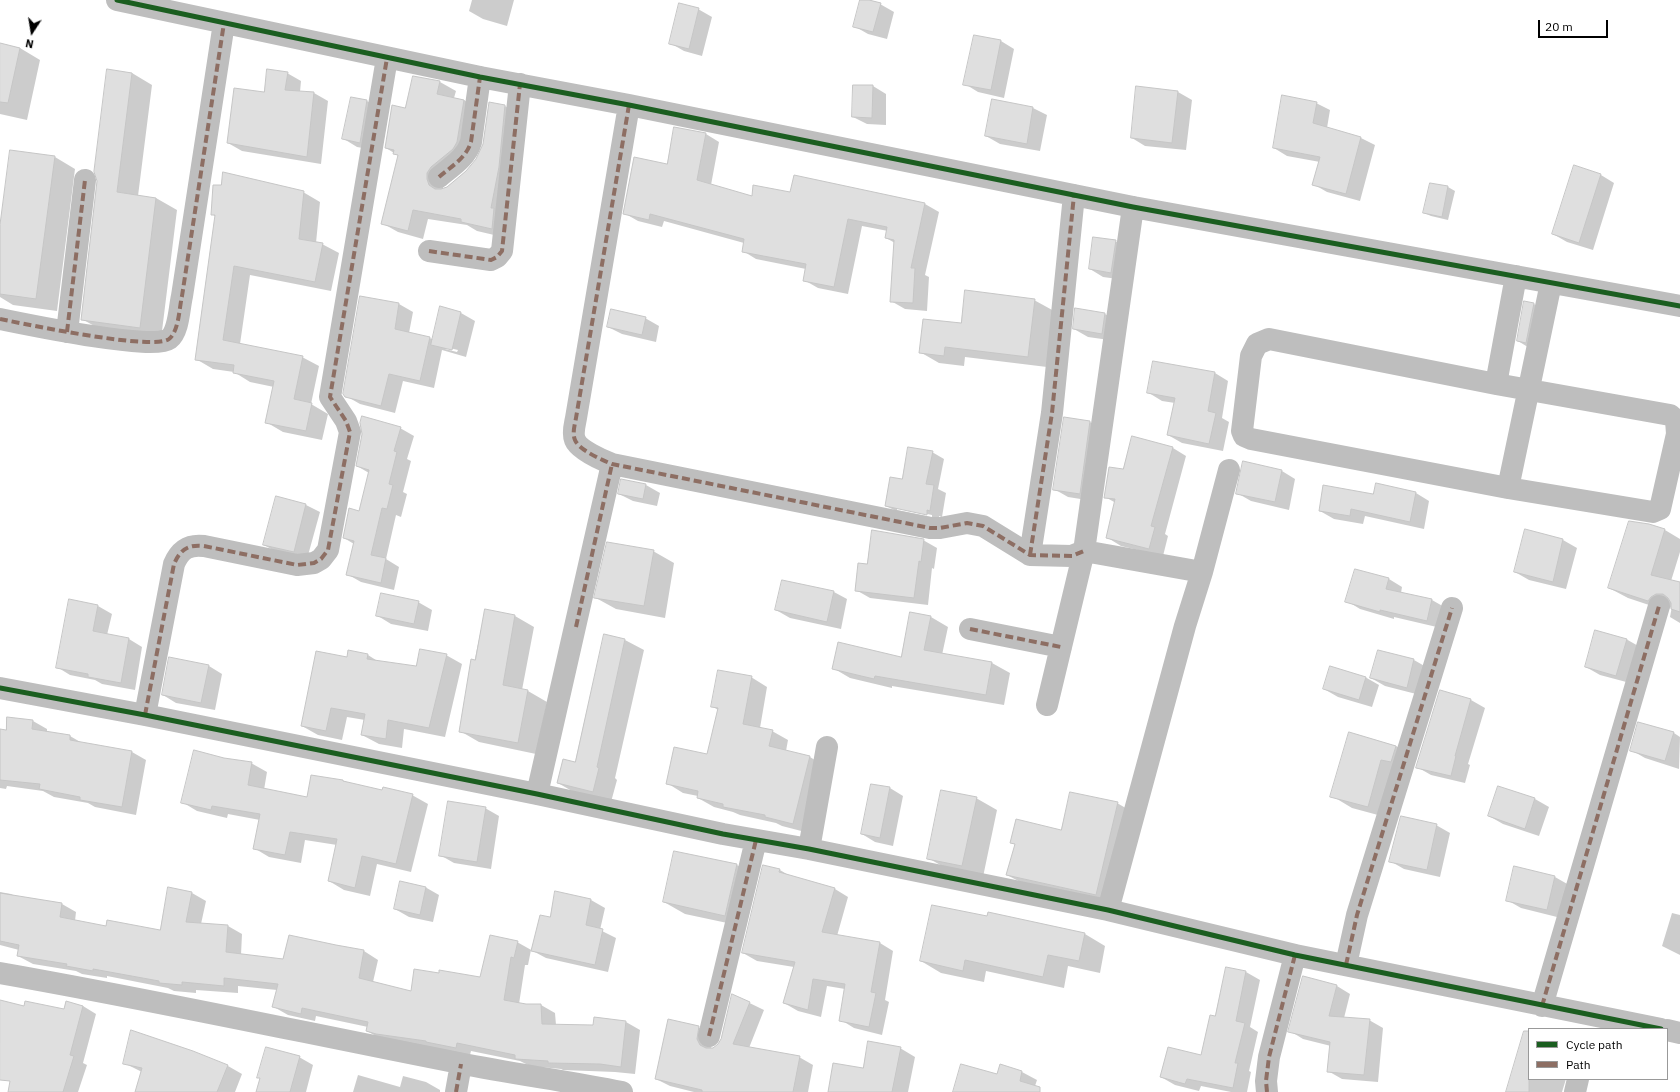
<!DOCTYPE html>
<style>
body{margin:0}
#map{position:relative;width:1680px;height:1092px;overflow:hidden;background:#fff;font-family:"IBM Plex Sans",sans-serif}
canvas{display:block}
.legend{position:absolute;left:1528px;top:1028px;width:140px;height:52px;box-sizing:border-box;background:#fff;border:1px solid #999;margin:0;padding:5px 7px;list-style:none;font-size:12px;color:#000}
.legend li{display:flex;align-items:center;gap:8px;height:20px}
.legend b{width:20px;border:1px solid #999}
.north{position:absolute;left:12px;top:12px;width:40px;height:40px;-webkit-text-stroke:3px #fff;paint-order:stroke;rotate:192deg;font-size:11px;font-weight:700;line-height:16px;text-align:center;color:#000}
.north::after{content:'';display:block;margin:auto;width:14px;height:18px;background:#000;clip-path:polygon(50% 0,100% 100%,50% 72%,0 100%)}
.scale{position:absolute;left:1538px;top:20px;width:70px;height:18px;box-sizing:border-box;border:2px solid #000;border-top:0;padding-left:5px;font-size:12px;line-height:14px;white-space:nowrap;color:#000;-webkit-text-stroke:3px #fff;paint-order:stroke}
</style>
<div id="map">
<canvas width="1680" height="1092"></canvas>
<ul class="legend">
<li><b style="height:5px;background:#1b5e20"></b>Cycle path</li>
<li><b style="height:5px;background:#8d6e63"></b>Path</li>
</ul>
<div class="north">N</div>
<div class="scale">20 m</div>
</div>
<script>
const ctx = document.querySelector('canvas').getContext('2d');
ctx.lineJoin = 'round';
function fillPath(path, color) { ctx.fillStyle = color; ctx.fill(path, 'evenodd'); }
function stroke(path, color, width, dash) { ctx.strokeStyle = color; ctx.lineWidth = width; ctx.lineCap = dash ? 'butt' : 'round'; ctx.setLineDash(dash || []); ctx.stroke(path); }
const shadow = new Path2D(`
 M472 0H514L507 26 483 19 469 11Z
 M861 0 880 4 894 12 887 39 868 34 854 26Z
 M698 9 712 17 702 56 684 51 670 43Z
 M1001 41 1014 49 1004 98 978 92 965 84Z
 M0 44 20 48 40 60 27 120 0 114Z
 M132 73 152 85 138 196 156 198 177 210 161 339 103 331 82 319Z
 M287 73 301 81 300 92 314 93 328 101 321 164 242 151 228 143 265 93Z
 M414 77 440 82 456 91 454 98 464 100 479 109 443 182V190L467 171 477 160 505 106 520 115 507 238 477 231 467 225 428 219 423 239 398 232 382 223 399 156 386 148 406 109Z
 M873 86 886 94V125L867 124 853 117Z
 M1178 92 1192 100 1186 150 1145 146 1132 138Z
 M352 98 367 101 381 109 374 150 357 147 344 139Z
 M992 100 1033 108 1047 115 1040 151 1000 144 986 136Z
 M1316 103 1330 110 1327 128 1361 138 1375 145 1360 201 1327 192 1313 184 1320 162 1287 156 1274 148Z
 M706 134 719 142 711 185 752 198 791 193 794 176 925 204 939 212 925 275 929 277 927 311 905 309 891 301 895 243 886 238 888 231 862 226 848 294 818 288 804 280 806 269 756 259 743 251 744 243 664 221 662 227 638 221 624 213 668 165Z
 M55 157 75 169 57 311 13 305 0 297V233Z
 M1601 175 1614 183 1593 250 1567 242 1553 234Z
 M1431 184 1448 187 1455 191 1448 220 1431 216 1424 213Z
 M303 192 320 202 316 243 322 244 339 253 331 291 250 275 240 344 302 357 319 366 311 404 328 414 322 440 283 432 266 422 274 387 250 382 234 372 213 369 196 359 216 217 212 214Z
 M1115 241 1129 249 1125 280 1103 277 1090 269Z
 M1034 300 1054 311 1047 367 965 357 964 366 939 363 920 352 962 325Z
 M399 304 413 312 409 333 433 339 440 308 461 313 475 321 466 357 442 350 434 388 403 381 395 413 360 404 346 396ZM445 347 458 350 457 352 445 349Z
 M1534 304 1547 312 1531 349 1518 341Z
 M1076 309 1105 314 1119 322 1116 341 1088 337 1074 329Z
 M645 318 659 326 656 342 622 334 608 327Z
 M1215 373 1228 381 1222 418 1229 422 1223 451 1182 443 1168 435 1175 403 1162 401 1149 393Z
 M1090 422 1103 430 1093 501 1068 497 1054 489Z
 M400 428 414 436 407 459 411 461 403 492 407 494 401 517 396 515 386 559 399 567 394 590 361 582 347 574 354 544 344 538 360 512 369 473 357 466Z
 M1173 448 1186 456 1165 534 1168 536 1163 556 1121 546 1108 538 1116 503 1105 497 1124 470Z
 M932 452 944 459 938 489 946 493 942 517 939 516V521L898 512 886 506 903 481ZM897 508 932 515V517L897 510Z
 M1282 471 1295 479 1289 510 1251 501 1237 493Z
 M622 480 646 485 660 493 657 506 633 501 619 494Z
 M1416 493 1429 501 1424 529 1365 516 1363 524 1334 519 1320 511 1374 495Z
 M277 497 306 505 320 512 307 559 278 553 264 545Z
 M1649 525 1665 530 1680 539V552L1671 581 1680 584V623L1670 617 1672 606 1667 611 1628 598 1609 588Z
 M1525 530 1563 540 1577 548 1566 589 1529 580 1515 572Z
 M923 540 937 548 934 569 932 568 928 605 870 598 856 590 868 565Z
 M653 551 674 563 665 618 616 609 596 598Z
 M1356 570 1389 579 1402 587 1401 593 1432 600 1446 608 1441 628 1394 617V619L1360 609 1347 601Z
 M834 592 847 599 841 629 790 618 776 610Z
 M418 602 432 610 428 631 391 624 378 616Z
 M98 606 112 614 107 635 129 639 142 647 135 690 102 684 95 680 70 675 57 667Z
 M485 610 515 616 534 627 522 690 528 691 547 702 536 754 479 742 460 731Z
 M931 617 948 627 942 655 992 663 1010 673 1004 705 892 686V688L850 678 833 668 902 658Z
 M1626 639 1640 647 1630 683 1600 675 1586 667Z
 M625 640 644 650 615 778 617 780 611 802 577 794 558 783 576 763Z
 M1379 651 1414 660 1428 668 1420 695 1385 686 1371 678Z
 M368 655 379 662 417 667 446 655 462 664 445 737 404 729 402 748 379 744 362 735 365 720 347 717 342 740 318 735 302 726 347 658Z
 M209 666 222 674 215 710 176 703 163 695Z
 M751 677 767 687 760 728 772 731 788 740 786 751 810 757 826 767 809 833 782 826 776 823 740 815 733 812 714 807 698 798V796L683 793 667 783 708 756 718 710 712 706Z
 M1365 677 1379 685 1372 707 1338 697 1324 689Z
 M1440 691 1471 700 1485 708 1468 764 1470 765 1465 783 1431 775 1417 767Z
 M8 719 33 721 47 729V732L70 736 82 743 132 752 146 760 136 815 95 807 88 803 54 797 43 791 7 786 6 789 0 788V730L7 731Z
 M1349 733 1396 746 1417 758 1389 818 1352 808 1332 796Z
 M1674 733 1680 737 1679 769 1645 758 1631 750Z
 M224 759 251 763 267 772 264 790 308 798 343 781 347 783 383 791 412 795 428 804 411 872 377 864 370 896 344 890 329 881 337 845 305 840 301 863 269 857 254 848 260 820 228 814 227 818 197 811 182 802Z
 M1498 787 1535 799 1549 807 1539 836 1503 824 1489 816Z
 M890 788 903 796 893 846 875 842 862 834Z
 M976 798 997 810 983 877 949 870 928 858Z
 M1117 803 1136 814 1115 905 1026 885 1007 875 1016 845 1011 842 1062 831Z
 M485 808 499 816 491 869 454 863 440 855Z
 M1436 825 1450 833 1440 877 1404 869 1390 861Z
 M675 852 737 865 758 877 746 927 685 914 664 902Z
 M1515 867 1555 877 1569 885 1561 918 1521 908 1507 900Z
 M780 870 790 876 835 889 848 897 837 936 880 943 893 951 885 1000 889 1002 882 1035 854 1028 841 1020 845 989 827 986 821 1017 798 1011 784 1003 794 967 757 961 743 953Z
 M425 887 439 895 433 922 409 917 395 909Z
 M0 892 11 894 17 897 62 904 76 912 75 921 107 927 161 931 192 893 206 901 201 924 228 926 242 934 241 955 284 960 289 936 364 951 378 960 373 982 411 992 480 978 517 942 533 951 550 919 556 892 591 900 605 908 600 930 616 938 608 972 546 958 531 950 528 965H525L519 1004 541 1005 555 1013 556 1025 594 1026 626 1022 640 1030 635 1074 615 1072 563 1070 561 1069 530 1066 520 1061 471 1051 470 1055 381 1039 367 1031 368 1027 316 1016 315 1021 288 1015 274 1007 277 990 238 986V993L196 990V993L174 991 168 988 107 976V978L82 974 76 971 33 964 18 956 19 950 0 945Z
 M989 913 1085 934 1105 946 1100 973 1068 966 1064 988 986 971 984 982 941 973 921 961 988 917Z
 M1672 913 1680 915V955L1662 946Z
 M1226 968 1246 972 1260 980 1250 1027 1258 1032 1249 1071 1251 1072 1247 1092H1231L1201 1086 1199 1091 1175 1085 1161 1077 1201 1056 1216 1017Z
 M1337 986 1350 994 1344 1018 1369 1020 1383 1028 1378 1082 1342 1079 1328 1071 1331 1046 1303 1039 1290 1031Z
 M733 995 764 1010 749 1048 799 1057 813 1065 808 1092H694L670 1086 656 1079 698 1027 712 1035 711 1049 719 1045 722 1039Z
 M0 1001 24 1007 64 1011 66 1002 83 1006 96 1014 83 1063 87 1065 78 1092H9L15 1063 0 1057Z
 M1529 1047V1079H1566L1562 1092H1507Z
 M900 1048 915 1057 908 1092H829L863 1069Z
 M193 1052 228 1066 242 1074 235 1092H136L142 1072 124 1063Z
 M299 1057 313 1065 306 1092H257L261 1079 258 1077Z
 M1000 1066 1022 1072 1037 1080 1033 1092H954L998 1075Z
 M358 1075 400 1087 403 1076 426 1082 440 1090V1092H353Z`);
const building = new Path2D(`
 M860 0H869L881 3 873 32 853 27Z
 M679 3 699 8 689 49 669 44Z
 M974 35 1001 40 991 90 963 85Z
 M0 43 20 48 8 103 0 102Z
 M107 69 132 73 117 192 156 198 140 328 81 320 97 181 94 172Z
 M267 69 288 72 285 90 314 92 307 157 227 143 234 88 264 92Z
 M413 76 440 81 437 94 464 100 457 142 453 149 431 167 427 173V179L429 185 435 189H441L447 187 466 171 476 159 483 144 489 102 505 105 499 167 491 208H494L492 229 461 222V219L413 210 408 231 381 224 398 155 393 154 394 150 385 148 392 105 405 108Z
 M853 85H873L872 118 852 117Z
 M1136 86 1178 91 1172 143 1131 138Z
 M1282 95 1317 102 1313 123 1361 137 1346 194 1312 185 1320 157 1273 148Z
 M351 97 367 100 360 143 342 139Z
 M992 99 1033 107 1027 144 985 136Z
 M674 127 706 133 697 180 752 196 753 185 790 192 794 175 925 203 911 268H915L913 303 890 302 894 240 885 238 887 227 848 219 834 287 803 281 806 264 742 252 744 239 650 214 649 220 623 214 634 157 667 164Z
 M10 150 55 156 36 299 0 294V225Z
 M1574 165 1601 174 1579 243 1552 234Z
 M223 172 304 191 299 239 323 243 315 282 234 266 223 340 303 356 294 399 312 403 306 431 265 423 274 381 233 373 234 365 195 360 215 215H211L213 185H221Z
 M1430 183 1448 186 1442 217 1423 213Z
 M1093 237 1116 240 1111 273 1089 269Z
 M965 290 1035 299 1028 357 945 347 944 356 919 353 923 319 961 323Z
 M360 296 399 303 395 329 430 337 420 381 389 374 381 406 345 397 343 394Z
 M1524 301 1534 303 1526 343 1517 341Z
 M440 306 461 312 452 350 431 345Z
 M1075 308 1105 313 1102 334 1073 329Z
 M611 309 646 317 642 335 607 327Z
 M1153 361 1215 372 1208 411 1216 413 1209 444 1167 435 1175 398 1147 393Z
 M362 416 401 427 394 451 397 452 389 484 393 485 387 509 382 508 371 555 386 558 381 583 346 575 354 541 343 538 349 508 359 511 369 470 356 466 362 434 360 423Z
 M1064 417 1090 421 1080 494 1053 490Z
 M1132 436 1173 447 1151 526 1155 527 1149 549 1106 538 1115 499 1104 498 1109 467 1123 469Z
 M908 447 933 451 926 484 934 485 930 511 927 510V515L885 506 890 477 902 479Z
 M1243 461 1282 470 1275 502 1236 494Z
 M621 479 646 484 643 499 618 494Z
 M1376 483 1416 492 1410 522 1351 509 1350 516 1319 511 1323 485 1373 494Z
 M276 496 306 504 294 552 263 545Z
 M1629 521 1649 524 1665 529 1651 575 1680 582V612L1671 609V603L1668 598 1663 594H1656L1651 597 1648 601 1608 588Z
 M1525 529 1563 539 1553 582 1514 572Z
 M872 530 924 539 921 562 919 561 914 598 855 591 858 563 867 564Z
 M607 542 654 550 644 606 594 598Z
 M1355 569 1389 578 1386 589 1432 599 1427 621 1380 610V612L1345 602Z
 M782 580 834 591 827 622 775 610Z
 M381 593 419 601 414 624 376 616Z
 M69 599 98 605 93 631 129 638 121 683 88 677V674L56 668Z
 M485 609 515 615 503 685 528 690 518 743 459 732 471 659 475 660Z
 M910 612 931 616 924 650 992 662 986 695 875 676 874 679 832 669 838 642 901 657Z
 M1595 630 1627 639 1616 676 1585 667Z
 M604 634 625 639 597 767 599 768 593 792 557 783 563 759 575 762Z
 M420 649 447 654 429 728 388 720 386 739 361 735 365 714 331 708 326 731 301 726 316 651 347 657 348 650 368 654 367 659 416 666Z
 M1378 650 1414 659 1407 688 1370 678Z
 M169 657 209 665 201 703 162 695Z
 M1330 666 1366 677 1359 700 1323 689Z
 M718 670 752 676 743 724 773 730 769 746 810 756 793 824 765 817V815L723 807V804L697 798 698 791 666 784 674 747 707 754 718 708 711 707Z
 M1440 690 1471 699 1455 756H1456L1451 776 1416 768Z
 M7 717 33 720 32 729 70 735V740L132 751 122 807 80 800V797L39 789 40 784 0 780V729L6 730Z
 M1638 722 1674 732 1665 761 1630 751Z
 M1349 732 1396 746 1391 762 1381 760 1368 807 1330 797Z
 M194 750 224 758 252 762 248 785 307 797 311 775 343 780V781L382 790 383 787 413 794 396 864 362 856 355 888 328 881 337 839 290 832 285 855 253 849 260 814 212 806 211 810 181 803Z
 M871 784 890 787 880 838 861 834Z
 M1498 786 1535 798 1525 829 1488 816Z
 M941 790 977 797 962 866 927 859Z
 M1070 792 1118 802 1096 895 1006 875 1015 844 1010 843 1016 819 1061 830Z
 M448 801 486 807 477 862 439 856Z
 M1401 816 1437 824 1427 870 1389 862Z
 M674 851 737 864 725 916 663 902Z
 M763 865 780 869 779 872 835 888 822 932 880 942 871 992 876 993 869 1027 839 1021 845 984 813 979 808 1010 783 1003 795 962 742 953Z
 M1514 866 1555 876 1547 910 1506 901Z
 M400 881 426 887 420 915 394 909Z
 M168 887 192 892 186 922 228 925 226 952 283 959 289 935 336 945 364 950 359 978 411 991 414 969 439 973V970L480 977 490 935 518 941 514 958 511 957 504 1000 526 1004H541L542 1024 593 1025 594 1017 626 1021 621 1067 600 1064 548 1063V1061L515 1059V1055L457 1043 456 1048 426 1042V1041L376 1034 366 1031 368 1022 302 1008 301 1014 272 1007 278 984 224 978V986L182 982V985L159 983V981L93 969V971L66 966 67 964 17 956 19 945 0 941V893L62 903 60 917 106 926 107 920 160 930Z
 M555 891 591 899 586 925 603 929 595 965 531 951 540 915 550 917Z
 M932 905 987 916 988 912 1085 933 1079 961 1048 955 1043 977 965 960 963 971 920 961Z
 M1226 967 1246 971 1236 1021 1245 1023 1235 1063H1238L1233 1088 1187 1079 1185 1084 1160 1077 1168 1047 1201 1055 1210 1015 1215 1016Z
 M1303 976 1337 985 1329 1016 1370 1019 1364 1075 1327 1072 1330 1042 1288 1032Z
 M732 994 750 1002 733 1044 800 1056 793 1092H702V1090L655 1079 668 1019 699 1026 697 1039 700 1045 706 1048H713L718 1044 721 1039Z
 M0 1000 24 1006 25 1001 64 1009 66 1001 83 1006 70 1055 74 1056 63 1092H8L10 1081 0 1080Z
 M131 1030 193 1051 228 1065 217 1092H135L142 1068 123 1064Z
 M1524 1031H1529V1092H1506Z
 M868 1041 901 1047 892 1092H828L833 1063 863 1068Z
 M266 1047 300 1056 290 1092H256L260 1078H257Z
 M961 1064 997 1074 1000 1064 1022 1071 1020 1081 1040 1087V1092H953Z`);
const street = new Path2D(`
 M117 0 480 77 629 105 1133 207 1680 306
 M629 105 576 418C575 424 572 433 575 440 579 450 602 460 612 464L930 528H940L967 523 983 526 1030 555 1072 556 1084 551 1202 572
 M439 177C452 166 466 158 471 142L480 77
 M429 251 491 260 497 257 502 251 520 84
 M0 319C25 324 153 351 169 339 179 331 179 309 182 296L224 23
 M67 332 85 180
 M1496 384 1516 276
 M1508 488 1653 512 1660 509 1677 434 1676 420 1670 415 1496 384 1269 339 1257 344 1251 356 1242 431 1244 436 1251 439 1508 488 1551 283
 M1030 555 1052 413 1074 195
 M970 629 1061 647
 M0 688 145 715 537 794 723 834 809 849 1108 910 1295 955 1661 1029
 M1047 705 1084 551 1133 207
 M145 715 174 564C180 550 188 544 204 546L297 565 314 563 321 559 328 550 350 432 346 421 330 397 387 58
 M537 794 612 464
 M809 849 827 747
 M1108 910 1185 626 1202 572 1229 470
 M1346 965 1357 915 1452 608
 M0 973C154 1000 306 1033 459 1063 513 1074 568 1081 622 1092
 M1542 1006 1659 606
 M1667 1030 1680 1033
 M709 1036 756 840
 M456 1092 461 1064
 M1267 1092 1266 1081 1269 1057 1295 955
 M1575 1092 1578 1079`);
const quiet = new Path2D(`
 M629 105 576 418C575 424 572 433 575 440 579 450 602 460 612 464L930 528H940L967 523 983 526 1030 555 1072 556 1084 551
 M439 177C452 166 466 158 471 142L480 77
 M429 251 491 260 497 257 502 251 520 84
 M0 319C25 324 153 351 169 339 179 331 179 309 182 296L224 23
 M67 332 85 180
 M1030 555 1052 413 1074 195
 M576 627 612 464
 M970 629 1061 647
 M145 715 174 564C180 550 188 544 204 546L297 565 314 563 321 559 328 550 350 432 346 421 330 397 387 58
 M1346 965 1357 915 1452 608
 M1542 1006 1659 606
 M709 1036 756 840
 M456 1092 461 1064
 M1267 1092 1266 1081 1269 1057 1295 955`);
const cycleway = new Path2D(`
 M117 0 480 77 629 105 1133 207 1680 306
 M0 688 145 715 537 794 723 834 809 849 1108 910 1295 955 1661 1029`);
fillPath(shadow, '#0003');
fillPath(building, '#dfdfdf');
stroke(building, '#c6c6c6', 1);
stroke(street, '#bebebe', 22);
stroke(quiet, '#8d6e63', 4, [8, 4]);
stroke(cycleway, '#1b5e20', 5);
</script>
